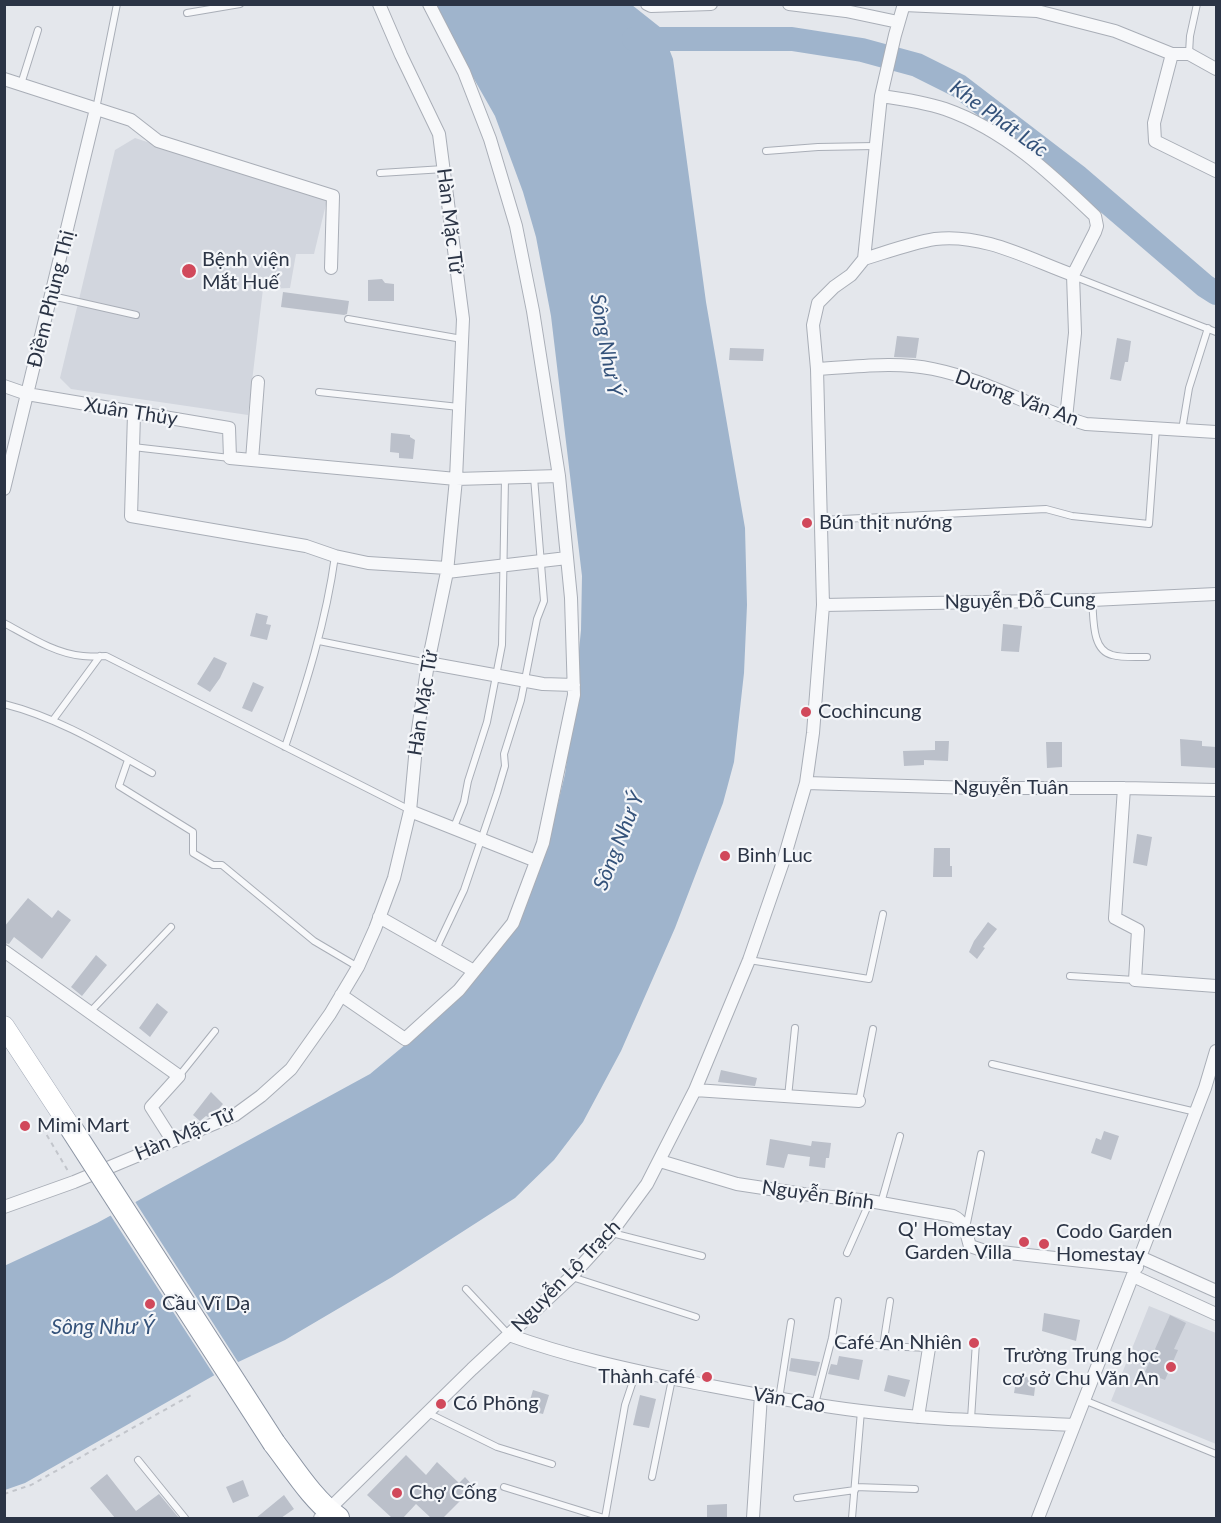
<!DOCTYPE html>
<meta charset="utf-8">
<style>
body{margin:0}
#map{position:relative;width:1221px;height:1523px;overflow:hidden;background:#e4e7ec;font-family:Lato,sans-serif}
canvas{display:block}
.frame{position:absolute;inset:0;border:6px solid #2b3445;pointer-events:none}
</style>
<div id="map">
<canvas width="1221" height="1523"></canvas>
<div class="frame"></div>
</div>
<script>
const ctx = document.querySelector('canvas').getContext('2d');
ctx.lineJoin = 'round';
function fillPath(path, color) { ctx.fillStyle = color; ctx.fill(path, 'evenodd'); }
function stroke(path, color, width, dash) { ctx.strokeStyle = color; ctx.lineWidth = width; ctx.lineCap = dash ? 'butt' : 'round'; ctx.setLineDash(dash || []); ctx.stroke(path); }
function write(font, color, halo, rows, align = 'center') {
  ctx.font = font + ' Lato,sans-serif'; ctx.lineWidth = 4.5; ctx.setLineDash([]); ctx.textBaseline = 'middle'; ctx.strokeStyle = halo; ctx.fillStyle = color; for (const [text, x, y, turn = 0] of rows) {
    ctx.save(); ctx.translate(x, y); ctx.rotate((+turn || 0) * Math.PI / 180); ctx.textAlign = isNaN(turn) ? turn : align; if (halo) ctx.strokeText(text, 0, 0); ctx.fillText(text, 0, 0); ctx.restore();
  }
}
const built = new Path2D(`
 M135 138 327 200 314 254H296L290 288 263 289 248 415 71 389 60 378 115 150Z
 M1149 1306 1216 1333V1444L1111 1401Z`);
const water = new Path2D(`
 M432 5H632L661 28 673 59 706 302 745 528 747 605 744 673 734 762 723 803 675 928 621 1051 583 1122 554 1160 515 1198 392 1277 285 1340 234 1364 25 1483 5 1490 4 1266 97 1223 370 1074 429 1025 486 962 547 849 565 774 571 731 581 630 582 576 551 316 536 237 523 192 495 116Z`);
const pier = new Path2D(`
 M134 1200 240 1365 216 1378 109 1213Z`);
const river = new Path2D(`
 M634 39H792L862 50 917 65 959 86 1078 177 1205 286 1216 293`);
const building = new Path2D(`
 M382 279 385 283 394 284V301H368V280Z
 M283 292 349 301 347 314 344 315 281 307Z
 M897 336 919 338 916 358 894 357Z
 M1117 338 1131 341 1128 362H1125L1121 381 1110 379Z
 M730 348 764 349 763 361 729 360Z
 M391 433 410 435V437L415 440 413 459 399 458V453L390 452Z
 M256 613 268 616 266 624 271 625 267 640 250 636Z
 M1003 624 1022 626 1019 652 1001 651Z
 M214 657 227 663 220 678 210 692 197 684Z
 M253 682 264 687 252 712 242 708Z
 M1180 739 1202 741V746L1216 747V768L1181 766Z
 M935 741H949L948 761 924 760V765L904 766 903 751 935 750Z
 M1046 742H1062V767L1047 768Z
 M1137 834 1152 837 1147 866 1133 863Z
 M934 848H950V866H952V877H933Z
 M28 898 52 918 58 910 71 920 42 959 14 937 9 944 4 943V927Z
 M988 922 997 929 983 947 985 948 977 959 969 952 974 941Z
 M96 955 107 965 82 996 71 987Z
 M157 1003 168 1012 150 1037 139 1028Z
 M721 1070 757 1078 755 1086 718 1082Z
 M211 1092 223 1104 215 1113 208 1117 206 1116 200 1121 193 1115Z
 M1104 1131 1119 1136 1111 1160 1091 1153 1096 1138 1101 1140Z
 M770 1139 811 1146 812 1141 831 1143 829 1158H826L825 1168 809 1166 810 1157 788 1154 784 1168 766 1165Z
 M1044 1313 1080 1320 1076 1341 1042 1331Z
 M1170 1315 1186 1323 1174 1349 1178 1350 1165 1380 1145 1372Z
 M839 1356 863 1360 859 1380 828 1374 831 1364 837 1365Z
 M791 1358 820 1362 816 1376 789 1371Z
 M888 1375 910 1380 905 1397 884 1391Z
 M1017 1375 1036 1379 1034 1396 1014 1393Z
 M533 1390 549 1395 543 1414 527 1410Z
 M640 1395 656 1399 649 1428 633 1425Z
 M406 1455 426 1475 437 1462 459 1483 465 1477 474 1487 443 1518H431L416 1504 403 1518H392L367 1495Z
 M107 1474 136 1511 159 1494 179 1518H115L90 1488Z
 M243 1480 249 1496 233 1503 226 1487Z
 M284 1495 294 1509 281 1518H256Z
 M727 1504V1518H707V1505Z`);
const path = new Path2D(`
 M49 1122 42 1127 68 1171
 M4 1494 31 1485 193 1394`);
const lane = new Path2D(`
 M187 13 240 4
 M1189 53 1190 36 1197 4
 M21 84 38 30
 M96 109 117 4
 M766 151 818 147 875 146
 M380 173 444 169
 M1073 276 1216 332
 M52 296 136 315
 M348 319 462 339
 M319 392 459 407
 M1182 430 1189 388 1208 328
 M133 447 230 458
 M822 520 1046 509 1072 516 1149 524 1156 428
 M1092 600C1094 617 1091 650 1112 655 1123 658 1136 657 1147 657
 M4 623C28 636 56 654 83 656 90 657 99 656 106 656L410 810
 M319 641 428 663
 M4 704C59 718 104 746 152 773
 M53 720 100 656
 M285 747C306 685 326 622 335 556
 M128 760 119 786 193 832V853L213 865H222L314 941 358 967
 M454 827 464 802 468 781 487 722 502 645 505 478
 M436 949 464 890 497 793 505 766 504 754 521 700 537 619 544 601 534 477
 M749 960 869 979 883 914
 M1070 976 1135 980
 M90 1012 171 927
 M992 1064 1196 1112
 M179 1076 215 1031
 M788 1097 795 1028
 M859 1101 873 1029
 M881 1203 900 1136
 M966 1228 981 1154
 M612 1233 702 1256
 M847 1253 870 1201
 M572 1277 696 1317
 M466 1289 509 1335
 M832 1338 883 1346 929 1348
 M883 1346 890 1301
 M779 1399 791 1322
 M1084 1400 1216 1454
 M815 1404 832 1338 838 1301
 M428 1413 497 1447 552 1464
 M971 1419 976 1342
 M138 1460 185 1518
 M652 1477 672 1379
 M504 1487 604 1518
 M855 1487 915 1489
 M797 1498 855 1490
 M605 1518 625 1405 636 1372
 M852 1518 861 1411`);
const street = new Path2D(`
 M647 4 651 6 711 4
 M789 4 846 11 898 22
 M904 5 1037 11 1115 31 1172 54H1189L1216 69
 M1172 54 1154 123 1155 141 1216 171
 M4 79 131 120 158 141 333 196 331 268
 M881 96C903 99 924 102 945 109 1005 130 1050 173 1095 216L1097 226 1095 232 1073 275 1075 333 1066 418
 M864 259C887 252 911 243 935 239 983 233 1029 259 1073 275
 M817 369C856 367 895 361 933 369 987 380 1034 409 1086 424L1216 432
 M4 386 27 394 229 428 230 458 456 479 559 476
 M134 414 131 516 306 546 335 556 368 563 447 568
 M252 460 258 382
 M4 489 96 109
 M447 572 567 558
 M823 605 1092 600 1216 594
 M428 663 543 684 574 685
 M806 783 975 788H1124L1216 790
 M1124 788 1115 918 1138 930 1135 980 1216 986
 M410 811 536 861
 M379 917 474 971
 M4 951 179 1076 151 1107 172 1140
 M341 995 405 1039 459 990 513 923 543 843 574 695 571 598 559 476 533 311 516 226 490 139 464 72 429 4
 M695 1090 859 1101
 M660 1161 737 1184 803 1194 870 1201 953 1216C966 1222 966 1234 970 1246L982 1250 1137 1267
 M4 1207 74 1182 235 1115 261 1096 291 1069 330 1014 358 967 375 929 394 878 410 811 417 736 428 663 447 572 456 479 463 319 439 134 401 55 379 4
 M1140 1257 1216 1291
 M1133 1276 1216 1314
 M509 1335C567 1356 625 1369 685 1381 743 1392 802 1404 861 1411 931 1420 1003 1421 1074 1425
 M918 1417 929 1348
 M320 1518 472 1369 571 1277 611 1233 647 1184 695 1090 749 960 783 862 806 783 813 733 823 605 817 369 813 325 818 303 834 287 851 275 864 259 881 96 895 35 904 4
 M753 1518 761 1395
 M1038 1518 1140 1257 1205 1088 1216 1051`);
const primary = new Path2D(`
 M4 1026 71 1128`);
const highway = new Path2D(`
 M274 1443C294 1469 312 1499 338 1518`);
const highwayBridge = new Path2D(`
 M71 1128 274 1443`);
const markers = [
 [189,271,8,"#d1495b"],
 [807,523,6,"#d1495b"],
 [806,712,6,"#d1495b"],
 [725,856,6,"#d1495b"],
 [25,1126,6,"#d1495b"],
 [1024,1242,6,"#d1495b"],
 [1044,1244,6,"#d1495b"],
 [150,1304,6,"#d1495b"],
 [974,1343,6,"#d1495b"],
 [1171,1367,6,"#d1495b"],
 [707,1377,6,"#d1495b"],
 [441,1404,6,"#d1495b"],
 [397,1493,6,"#d1495b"]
];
const streetNames = [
 ["Hàn Mặc Tử",450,221,83],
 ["Điềm Phùng Thị",51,299,-76],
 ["Dương Văn An",1017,398,20],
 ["Xuân Thủy",131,412,9],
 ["Nguyễn Đỗ Cung",1020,601,-1],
 ["Hàn Mặc Tử",423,703,-81],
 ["Nguyễn Tuân",1011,788],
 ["Hàn Mặc Tử",185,1134,-23],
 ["Nguyễn Bính",818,1195,8],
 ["Nguyễn Lộ Trạch",566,1276,-46],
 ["Văn Cao",789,1400,10]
];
const poiNames = [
 ["Bệnh viện",202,260],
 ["Mắt Huế",202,283],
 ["Bún thịt nướng",819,523],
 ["Cochincung",818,712],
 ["Binh Luc",737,856],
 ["Mimi Mart",37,1126],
 ["Q' Homestay",1012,1230,"right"],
 ["Garden Villa",1012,1253,"right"],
 ["Codo Garden",1056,1232],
 ["Homestay",1056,1255],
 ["Cầu Vĩ Dạ",162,1304],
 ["Café An Nhiên",962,1343,"right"],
 ["Trường Trung học",1159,1356,"right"],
 ["cơ sở Chu Văn An",1159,1379,"right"],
 ["Thành café",695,1377,"right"],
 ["Có Phōng",453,1404],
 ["Chợ Cống",409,1493]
];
const waterNames = [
 ["Khe Phát Lác",999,119,36],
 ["Sông Như Ý",606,345,80],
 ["Sông Như Ý",619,841,-68],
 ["Sông Như Ý",103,1327]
];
fillPath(built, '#d2d6de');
fillPath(water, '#9fb4cc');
fillPath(pier, '#e4e7ec');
stroke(river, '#9fb4cc', 24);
fillPath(building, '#bbc0ca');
stroke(lane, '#a9aeb7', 8);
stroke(street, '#a9aeb7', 14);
stroke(primary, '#a3abb8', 21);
stroke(highway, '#8b94a3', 24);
stroke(path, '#c2c5cb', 2, [4.5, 4.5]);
stroke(lane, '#f7f8fa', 6);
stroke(street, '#f7f8fa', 12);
stroke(primary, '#fff', 20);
stroke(highway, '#fff', 22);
stroke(highwayBridge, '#8b94a3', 24, []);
stroke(highwayBridge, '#fff', 22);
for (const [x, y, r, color] of markers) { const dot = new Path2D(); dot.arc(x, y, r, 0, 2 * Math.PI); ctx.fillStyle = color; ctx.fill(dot); stroke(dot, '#f4f6f9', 2); }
write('20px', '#2b3445', '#f4f6f9', streetNames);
write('20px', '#2b3445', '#f4f6f9', poiNames, 'left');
write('italic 21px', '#34527a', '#f4f6f9', waterNames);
</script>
